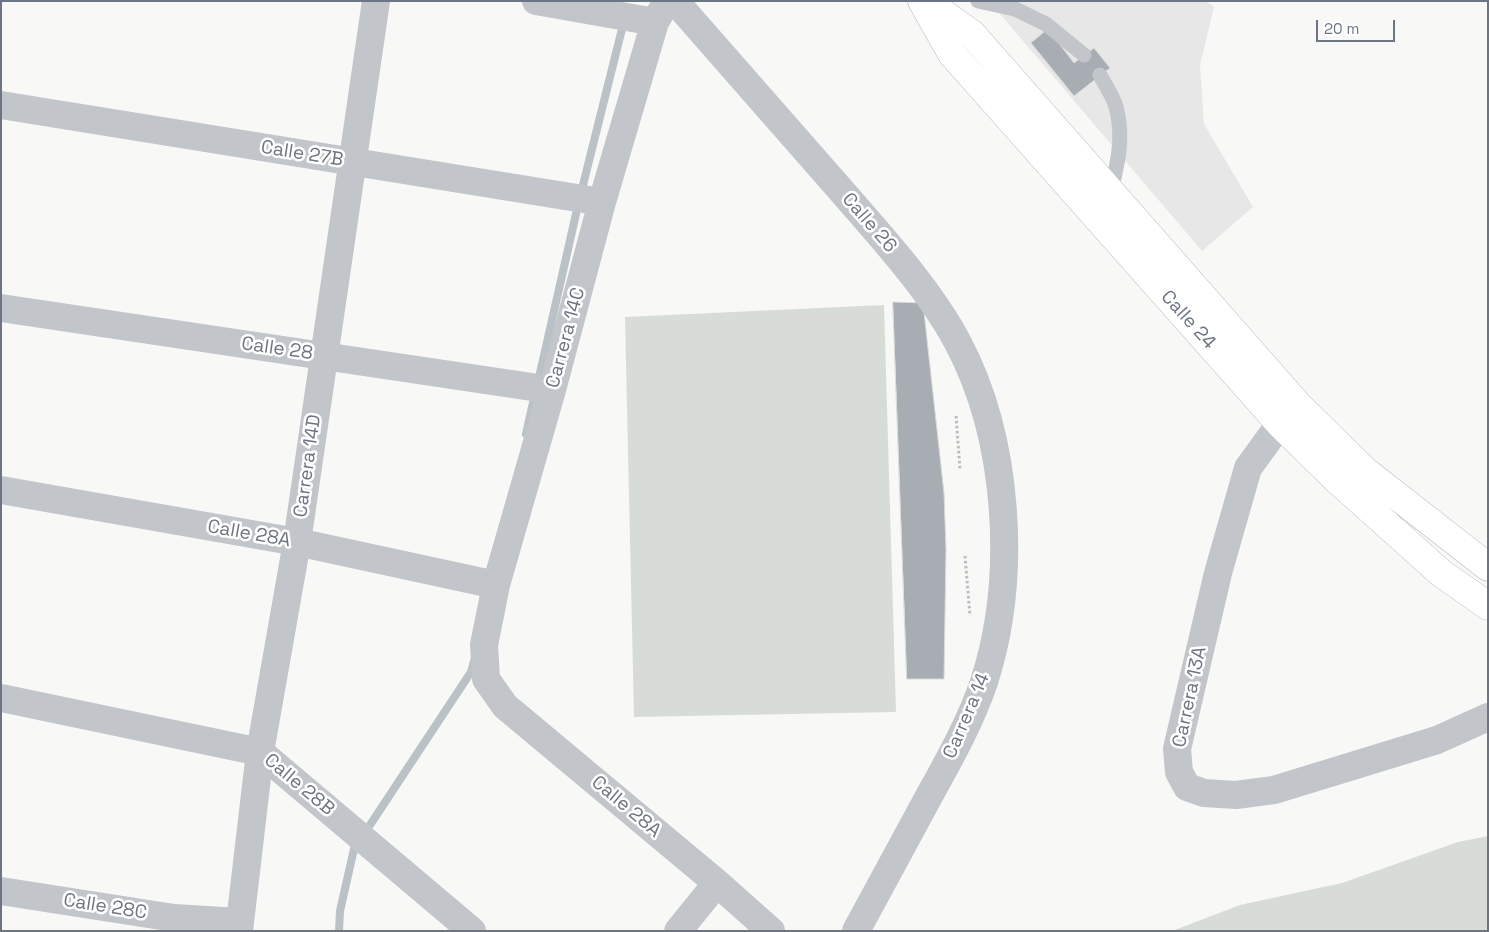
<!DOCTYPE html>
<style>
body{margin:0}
#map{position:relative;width:1489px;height:932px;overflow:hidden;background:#f8f8f6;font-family:"Space Grotesk",sans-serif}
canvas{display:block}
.frame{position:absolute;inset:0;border:2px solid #6b7584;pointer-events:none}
.scale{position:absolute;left:1316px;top:20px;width:79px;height:22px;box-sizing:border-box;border:2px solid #6b7584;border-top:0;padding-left:6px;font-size:15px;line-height:18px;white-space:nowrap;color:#6b7584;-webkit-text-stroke:4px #fff;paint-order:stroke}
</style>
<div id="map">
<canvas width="1489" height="932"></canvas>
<div class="frame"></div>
<div class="scale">20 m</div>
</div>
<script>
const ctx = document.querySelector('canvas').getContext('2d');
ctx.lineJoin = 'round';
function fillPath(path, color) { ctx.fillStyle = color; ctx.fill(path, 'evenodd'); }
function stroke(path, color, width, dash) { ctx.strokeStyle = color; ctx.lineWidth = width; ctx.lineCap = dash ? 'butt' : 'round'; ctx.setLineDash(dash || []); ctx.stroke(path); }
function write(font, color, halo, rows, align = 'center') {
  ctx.font = font + ' "Space Grotesk",sans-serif'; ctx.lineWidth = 5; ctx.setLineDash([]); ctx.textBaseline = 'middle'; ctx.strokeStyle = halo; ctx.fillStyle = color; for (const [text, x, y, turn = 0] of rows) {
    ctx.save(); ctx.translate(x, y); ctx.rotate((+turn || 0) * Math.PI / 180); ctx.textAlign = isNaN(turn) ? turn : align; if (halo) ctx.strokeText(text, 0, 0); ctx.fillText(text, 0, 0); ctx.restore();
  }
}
const built = new Path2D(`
 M989 1H1206L1214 7 1200 65 1204 124 1253 207 1202 251Z`);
const green = new Path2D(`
 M884 305 896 712 634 717 625 317Z
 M1488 836V931H1172L1240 905 1342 883 1458 842Z`);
const stream = new Path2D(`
 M582 189 624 21
 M538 382 578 205
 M526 434 535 394
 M370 825 471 672 474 661
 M339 931 340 911 354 849`);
const building = new Path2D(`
 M1048 29 1074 63 1094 48 1110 68 1074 96 1031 43Z
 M893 302 923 303 944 493 946 549 944 679H907Z`);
const path = new Path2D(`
 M956 416 960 469
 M965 556 970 616`);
const service = new Path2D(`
 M978 1 1015 9 1046 24 1084 55
 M1100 75C1105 85 1113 96 1116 107 1124 136 1118 162 1111 191L1108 194`);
const minor = new Path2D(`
 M536 1 655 22
 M667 1 655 22 602 202 552 390 496 585 484 645 486 679 505 706 717 883 771 931
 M675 1C730 63 784 126 839 188 879 234 928 287 957 341 1009 438 1018 577 984 682 970 723 949 760 928 798 904 842 880 887 856 931
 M1 105 602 202
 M1 308 552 390
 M1297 406 1280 424 1248 468 1218 573 1177 749 1179 772 1187 787 1204 793 1236 795 1274 790 1437 740 1488 717
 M1 490 297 542 496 585
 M1 698 260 752 472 931
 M1 891 174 918 240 922
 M239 931 260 752 297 542 376 1
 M678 931 717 883`);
const secondary = new Path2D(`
 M922 1 952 54 1280 424 1335 478 1441 573 1488 606
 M927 2 972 34 1298 405 1365 471 1488 567`);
const streetNames = [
 ["Calle 27B",302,154,9],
 ["Calle 26",869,223,49],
 ["Calle 24",1188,320,48],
 ["Carrera 14C",566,338,-75],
 ["Calle 28",277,349,8],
 ["Carrera 14D",308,466,-82],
 ["Calle 28A",249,534,10],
 ["Carrera 13A",1190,697,-78],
 ["Carrera 14",967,716,-67],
 ["Calle 28B",299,785,40],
 ["Calle 28A",626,807,40],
 ["Calle 28C",105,907,9]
];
fillPath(built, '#e6e7e6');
fillPath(green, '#d7ddd6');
stroke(stream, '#bac2c8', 8);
fillPath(building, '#a8adb4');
stroke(building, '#dadad8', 1);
stroke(secondary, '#b5b8bd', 29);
stroke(path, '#babcbf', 3, [2.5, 2.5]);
stroke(service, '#c2c5c9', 15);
stroke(minor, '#c2c5c9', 28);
stroke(secondary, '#fff', 28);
write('19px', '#6b7584', '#fff', streetNames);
</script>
